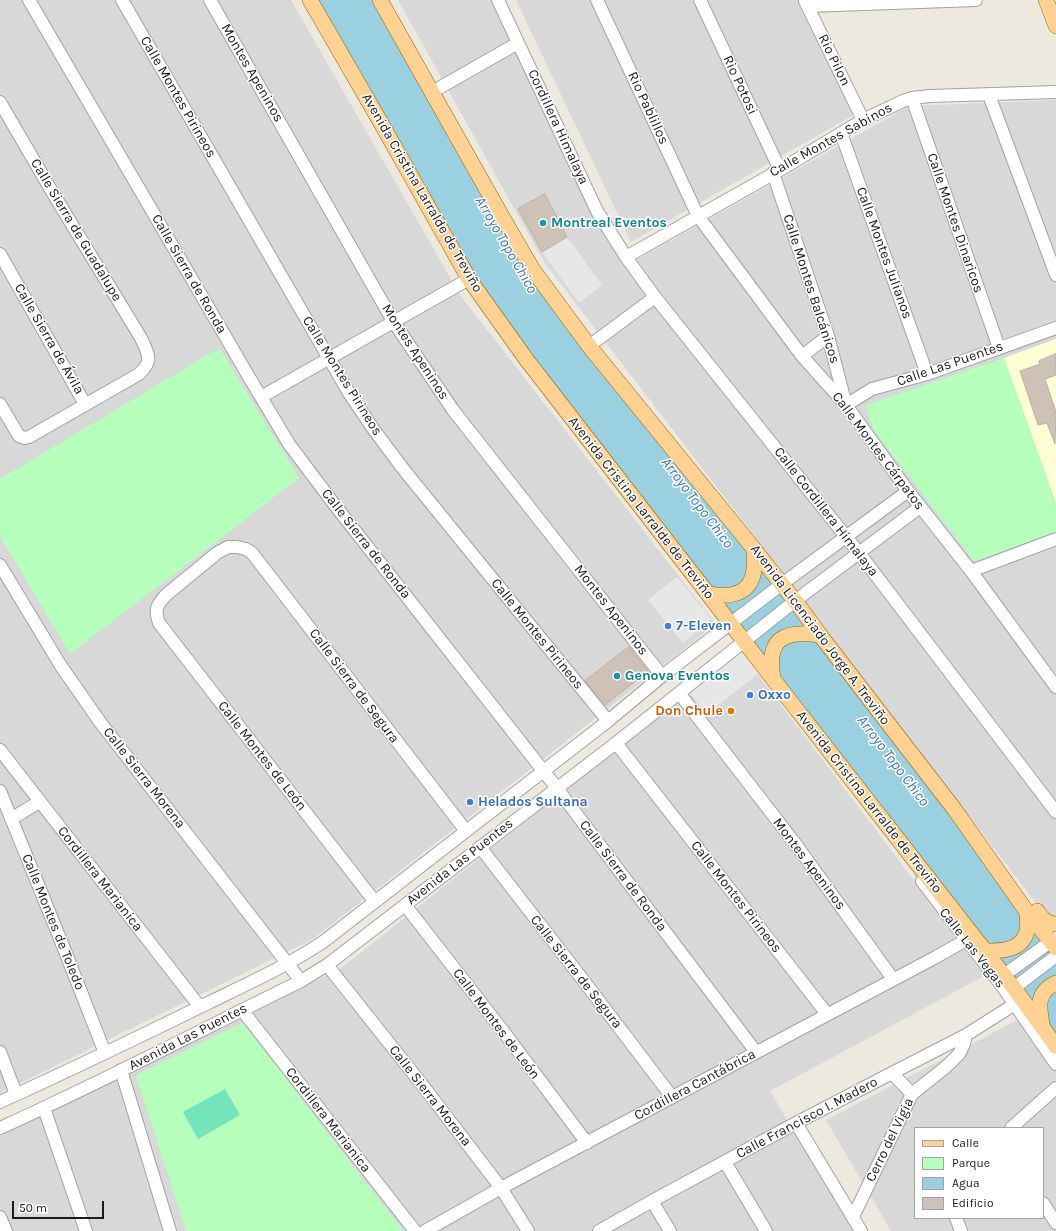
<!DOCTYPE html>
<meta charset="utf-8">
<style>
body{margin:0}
#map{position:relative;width:1056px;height:1231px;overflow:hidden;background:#eee9df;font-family:Karla,sans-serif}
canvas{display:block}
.legend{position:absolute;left:914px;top:1127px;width:130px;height:92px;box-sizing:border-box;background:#fff;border:1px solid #a4a4a4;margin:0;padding:5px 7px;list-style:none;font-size:12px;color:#1b1b1b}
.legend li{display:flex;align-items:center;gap:8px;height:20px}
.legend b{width:20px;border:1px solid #a4a4a4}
.scale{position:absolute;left:12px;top:1201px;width:92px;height:18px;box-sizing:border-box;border:2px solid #1b1b1b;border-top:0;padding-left:5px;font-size:12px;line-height:14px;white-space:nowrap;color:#1b1b1b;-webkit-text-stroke:3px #fff;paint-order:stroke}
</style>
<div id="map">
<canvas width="1056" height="1231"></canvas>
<ul class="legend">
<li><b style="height:5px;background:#ffd192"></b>Calle</li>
<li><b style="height:11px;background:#b5febc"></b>Parque</li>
<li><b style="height:11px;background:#9ad0e0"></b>Agua</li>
<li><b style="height:11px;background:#cec2b8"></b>Edificio</li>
</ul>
<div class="scale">50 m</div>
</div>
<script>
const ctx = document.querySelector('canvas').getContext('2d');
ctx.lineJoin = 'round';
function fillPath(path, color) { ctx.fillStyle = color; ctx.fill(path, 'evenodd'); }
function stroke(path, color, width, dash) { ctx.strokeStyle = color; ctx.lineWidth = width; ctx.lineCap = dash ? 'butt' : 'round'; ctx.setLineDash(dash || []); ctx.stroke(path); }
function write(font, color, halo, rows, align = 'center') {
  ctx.font = font + ' Karla,sans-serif'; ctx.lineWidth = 3; ctx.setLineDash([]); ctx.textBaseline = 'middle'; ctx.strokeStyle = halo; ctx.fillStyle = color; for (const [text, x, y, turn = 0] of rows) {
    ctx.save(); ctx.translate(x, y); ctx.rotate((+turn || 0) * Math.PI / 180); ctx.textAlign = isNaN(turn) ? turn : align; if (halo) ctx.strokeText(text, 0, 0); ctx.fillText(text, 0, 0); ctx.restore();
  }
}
const residential = new Path2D(`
 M0 0H291L460 295 716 624 313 939 0 1093Z
 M398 0H492L590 211 626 266 909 106 1056 100V923L1052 924 544 262Z
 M516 0H804L857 113 631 242Z
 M740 651 986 975 770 1091 853 1231H0V1136L340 969Z
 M1025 1016 1056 1060V1231H891L826 1120ZM915 1128H1043V1218H915Z`);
const education = new Path2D(`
 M1056 339V503L1004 358Z`);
const park = new Path2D(`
 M219 348 299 478 70 654 0 536V479Z
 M1004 358 1056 503V532L974 561 873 429 866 405Z
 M243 1023 403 1231H186L136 1075Z`);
const pitch = new Path2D(`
 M225 1089 240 1115 198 1139 183 1112Z`);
const parking = new Path2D(`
 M567 237 602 285 579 303 542 252Z
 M677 577 711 619 683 643 648 600Z
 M740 651 758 674 707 714 689 692Z`);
const water = new Path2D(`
 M310 0H380L533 270 1056 949V1046L469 279Z`);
const building = new Path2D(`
 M545 194 567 237 542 252 518 209Z
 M1056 354V375L1045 379 1056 412 1055 444 1047 423 1038 425 1020 371 1040 364 1039 361Z
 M629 647 648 671 605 705 585 681Z`);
const minor = new Path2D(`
 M29 0 249 377 289 444 334 504 556 787 756 1052
 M122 0 349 393 374 430 404 470 608 721
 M210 0 393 321 453 410 662 676
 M498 0 597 211 626 257 655 297 859 553 1056 812
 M597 0 698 216 802 356 846 405 908 491 971 571 1056 687
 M700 0 780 170
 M805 1 863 120
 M808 6 976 0
 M432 92 518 43
 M989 95 1056 275
 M912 98 999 348
 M0 102 54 195 141 338C148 354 154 360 139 374L29 437 25 438 19 436 0 404
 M841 133 927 374
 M773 173 828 336 846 405 872 389 927 374 1056 328
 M0 254 85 404
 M626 257 780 170 863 120 903 101 912 98 930 96 1056 92
 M589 346 655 297
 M802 356 828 336
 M261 397 469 279
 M0 565 61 666 100 722 301 981
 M971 571 1056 539
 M679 693 797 846 893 979
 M616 743 827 1014
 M0 750 200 1007
 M0 791 61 941 105 1053
 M11 819 39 802
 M480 847 580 976 672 1097
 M922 881 1002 986 1056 1064
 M375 902 159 623C154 609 157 605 166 595L217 553 228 547H237L246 549 252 553 466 831
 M405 905 503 1031 587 1143
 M327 965 424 1087 501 1188 528 1231
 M1004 975 1056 938
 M1014 988 1056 956
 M242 1010 415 1231
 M0 1052 16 1094
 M121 1070 170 1231
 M892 1073 912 1094
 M0 1102C70 1070 139 1037 208 1003 247 984 287 966 323 942L608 721 662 676 782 584 908 491
 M44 1108 86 1231
 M796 1123 861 1231
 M0 1128C102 1082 201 1030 301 981L327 965 616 743 795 601 920 507
 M1011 1128 1056 1088
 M725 1162 766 1231
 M652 1201 670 1231
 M1043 1203 1056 1223
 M0 1217 6 1231
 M853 1217 912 1094 947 1066 959 1054 964 1044 966 1035
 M956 1218 961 1231
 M425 1231 501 1188 936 957 966 940
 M599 1231 652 1201 796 1123 892 1073 966 1035 1015 1004`);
const major = new Path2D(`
 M310 0 381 123 469 279 526 359 708 594 773 679 1014 988 1056 1046
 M380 0 505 222 533 270 589 346 754 549 799 606 820 635 955 810 1027 912 1056 948
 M1046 0 1056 26
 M708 594C725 597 746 596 752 578 756 569 754 558 754 549
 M773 678C766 638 784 630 820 635
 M1037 911C1042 918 1046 924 1056 924
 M985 951C1000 951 1020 951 1026 934 1029 928 1027 919 1027 912
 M1042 1024C1039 1006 1036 992 1056 983`);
const markers = [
 [543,223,4,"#0f9aa8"],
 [668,626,4,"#3f7fe0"],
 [617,676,4,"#0f9aa8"],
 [750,695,4,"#3f7fe0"],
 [731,711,4,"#e8710a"],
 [470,802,4,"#3f7fe0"]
];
const streetNames = [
 ["Rio Pilon",834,60,64],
 ["Montes Apeninos",252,73,60],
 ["Rio Potosi",740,85,65],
 ["Calle Montes Pirineos",178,97,60],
 ["Rio Pablillos",648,108,65],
 ["Cordillera Himalaya",558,127,65],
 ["Calle Montes Sabinos",831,140,-29],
 ["Avenida Cristina Larralde de Treviño",422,193,60],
 ["Calle Montes Dinaricos",955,223,71],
 ["Calle Sierra de Guadalupe",76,230,59],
 ["Calle Montes Julianos",884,253,70],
 ["Calle Sierra de Ronda",189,274,60],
 ["Calle Montes Balcánicos",811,289,72],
 ["Calle Sierra de Ávila",49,339,60],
 ["Montes Apeninos",415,352,57],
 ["Calle Las Puentes",950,364,-19],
 ["Calle Montes Pirineos",342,376,58],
 ["Calle Montes Cárpatos",878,451,53],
 ["Avenida Cristina Larralde de Treviño",641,508,52],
 ["Calle Cordillera Himalaya",826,512,52],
 ["Calle Sierra de Ronda",366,544,52],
 ["Montes Apeninos",611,610,52],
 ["Calle Montes Pirineos",537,634,51],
 ["Avenida Licenciado Jorge A. Treviño",820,635,53],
 ["Calle Sierra de Segura",354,686,53],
 ["Calle Montes de León",262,756,52],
 ["Calle Sierra Morena",144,778,52],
 ["Avenida Cristina Larralde de Treviño",869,802,52],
 ["Avenida Las Puentes",460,862,-38],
 ["Montes Apeninos",809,864,53],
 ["Calle Sierra de Ronda",623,876,53],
 ["Cordillera Marianica",100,879,52],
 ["Calle Montes Pirineos",736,897,52],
 ["Calle Montes de Toledo",53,922,68],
 ["Calle Las Vegas",972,948,52],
 ["Calle Sierra de Segura",576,972,52],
 ["Calle Montes de León",496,1024,53],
 ["Avenida Las Puentes",188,1037,-27],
 ["Cordillera Cantábrica",695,1085,-28],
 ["Calle Sierra Morena",430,1096,52],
 ["Calle Francisco I. Madero",807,1118,-28],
 ["Cordillera Marianica",328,1120,52],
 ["Cerro del Vigia",890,1140,-64]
];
const cultureNames = [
 ["Montreal Eventos",551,223],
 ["Genova Eventos",625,676]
];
const shopNames = [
 ["7-Eleven",676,626],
 ["Oxxo",758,695],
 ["Helados Sultana",478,802]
];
const foodNames = [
 ["Don Chule",723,711]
];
const waterNames = [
 ["Arroyo Topo Chico",506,245,60],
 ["Arroyo Topo Chico",697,503,53],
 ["Arroyo Topo Chico",893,761,53]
];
fillPath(residential, '#d9d8d8');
fillPath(education, '#ffffd6');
fillPath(park, '#b5febc');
fillPath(pitch, '#74e5bb');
fillPath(parking, '#e7e7e7');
fillPath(water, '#9ad0e0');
fillPath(building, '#cec2b8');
stroke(building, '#c0afa0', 1);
stroke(minor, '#a2a2a2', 14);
stroke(major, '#916300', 16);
stroke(minor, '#fff', 12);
stroke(major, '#ffd192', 15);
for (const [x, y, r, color] of markers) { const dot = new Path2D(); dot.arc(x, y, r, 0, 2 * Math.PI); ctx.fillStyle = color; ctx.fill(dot); stroke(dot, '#fff', 1.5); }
write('14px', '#1b1b1b', '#fff', streetNames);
write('bold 14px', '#0d838f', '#fff', cultureNames, 'left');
write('bold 14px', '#366cbe', '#fff', shopNames, 'left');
write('bold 14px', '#c56008', '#fff', foodNames, 'right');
write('italic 15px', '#4077b2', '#fff', waterNames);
</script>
